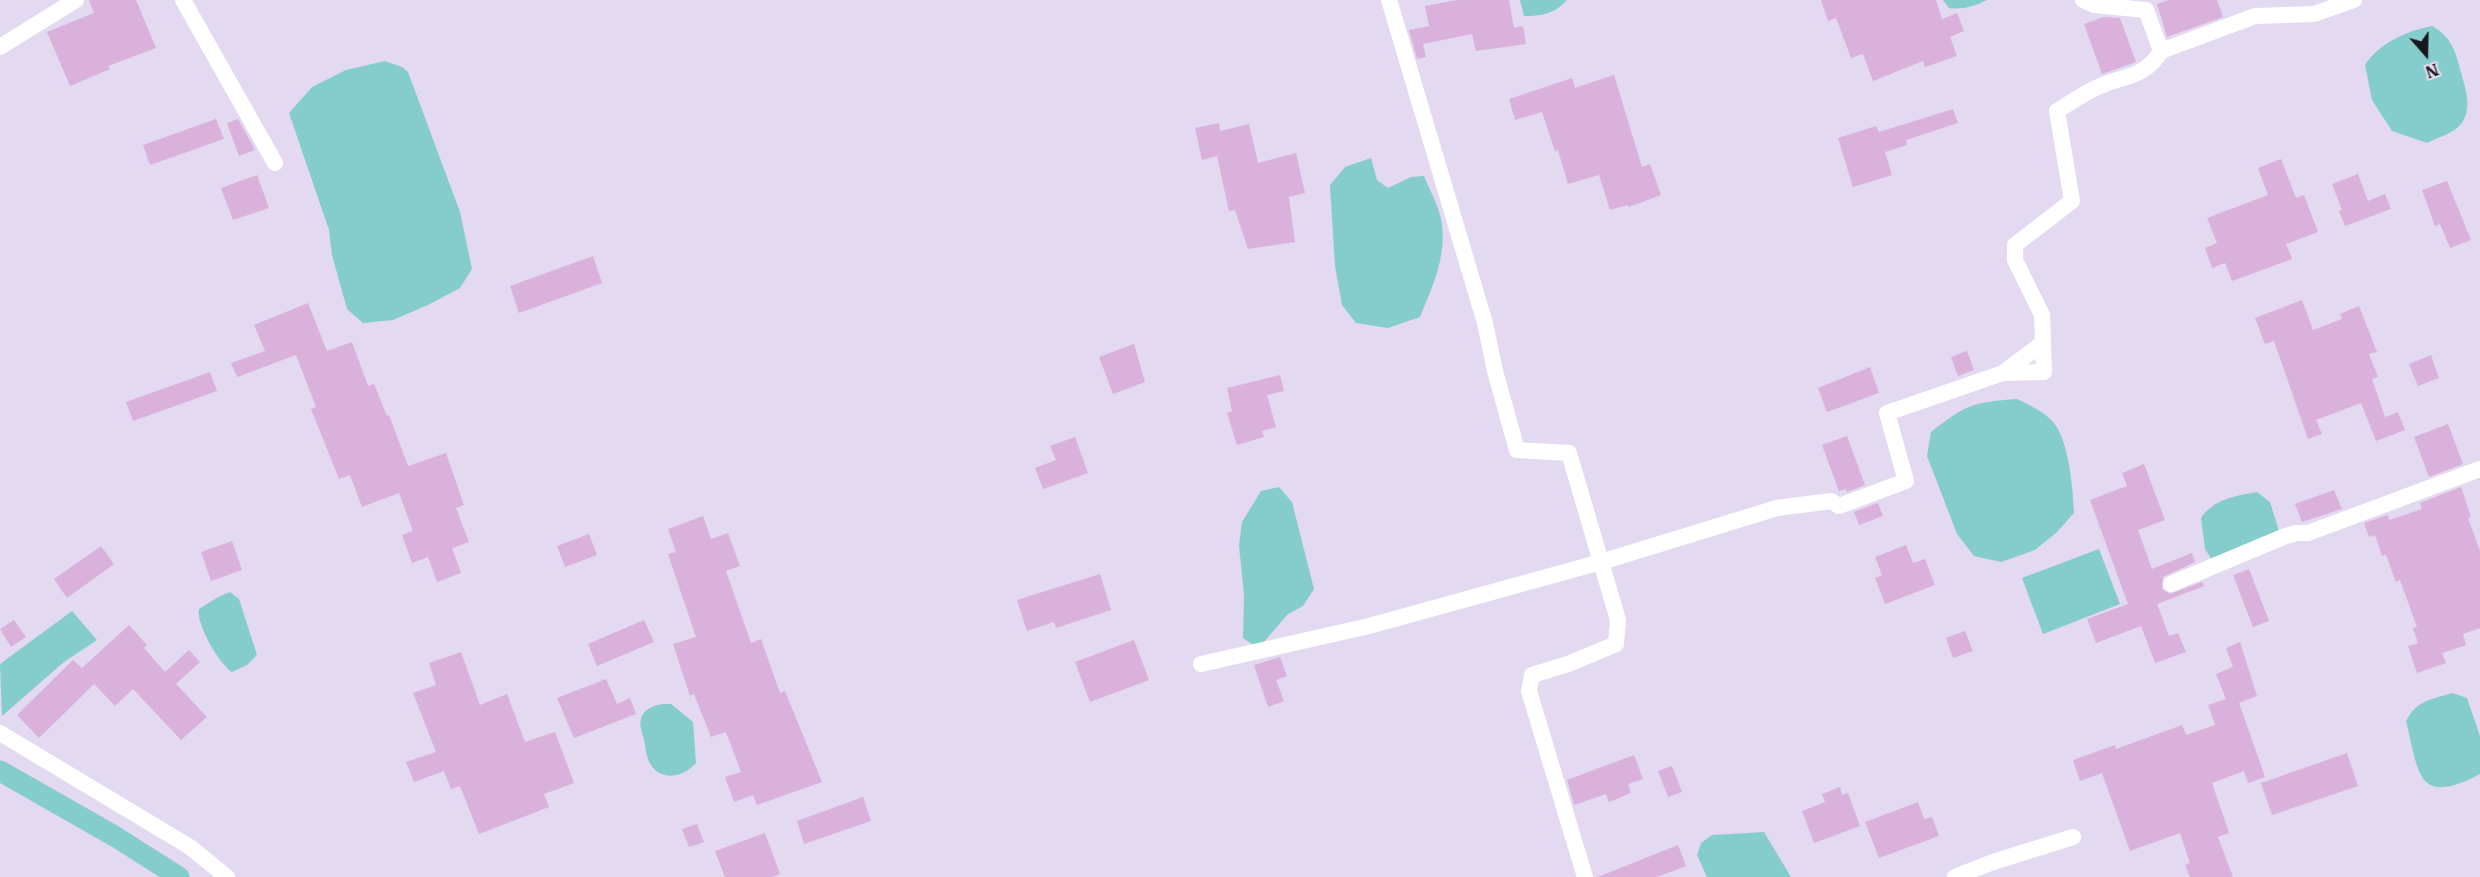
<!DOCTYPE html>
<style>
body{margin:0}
#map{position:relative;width:2480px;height:877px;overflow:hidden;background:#e3d9f0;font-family:"IBM Plex Serif",serif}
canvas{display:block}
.north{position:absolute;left:2396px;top:24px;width:60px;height:60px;-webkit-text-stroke:4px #e3d9f0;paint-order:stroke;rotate:160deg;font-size:16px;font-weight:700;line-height:24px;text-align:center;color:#19151d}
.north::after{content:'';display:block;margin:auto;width:21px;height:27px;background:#19151d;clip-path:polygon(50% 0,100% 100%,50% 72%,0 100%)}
</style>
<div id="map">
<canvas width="2480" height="877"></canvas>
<div class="north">N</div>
</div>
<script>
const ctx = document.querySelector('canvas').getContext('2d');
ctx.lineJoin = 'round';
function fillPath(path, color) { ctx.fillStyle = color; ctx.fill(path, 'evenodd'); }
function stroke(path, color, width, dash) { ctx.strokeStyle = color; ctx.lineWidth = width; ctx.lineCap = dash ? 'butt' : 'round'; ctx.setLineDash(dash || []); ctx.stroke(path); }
const water = new Path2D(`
 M1520 0H1567C1554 14 1542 16 1524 16Z
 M1943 0H1987C1975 6 1963 10 1949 8Z
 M2432 26C2454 38 2456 55 2462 76 2467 93 2473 115 2457 128 2449 135 2436 138 2427 143L2392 131 2372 100 2365 65C2379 43 2407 31 2432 26Z
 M385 61 402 67 408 72 460 212 472 269 460 288 428 305 393 320 363 323 347 309 332 255 329 230 289 113 312 87 346 70Z
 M1371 158 1377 180 1388 188 1411 177 1424 176C1429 189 1438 204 1441 219 1448 253 1433 286 1420 317L1388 328 1356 323 1342 305 1335 266 1330 185 1345 167Z
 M2017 399C2030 405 2043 411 2053 422 2069 440 2073 489 2074 513L2057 532 2035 550 2001 562 1974 556 1957 534 1927 456 1931 432C1965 405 1973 402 2017 399Z
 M1279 487 1292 502 1314 589 1303 606 1288 614 1263 643 1253 645 1243 638 1244 595 1239 546 1242 522 1261 491Z
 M2257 492 2270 502 2279 531 2212 560 2205 549 2201 518C2214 499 2235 496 2257 492Z
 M2099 549 2120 604 2043 634 2022 578Z
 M230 592 239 599 257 655 247 665 232 672C219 664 196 624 199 609L218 597Z
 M72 611 97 640 64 662 2 716 0 664Z
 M2452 693 2467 698 2480 736V774C2416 808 2419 772 2406 721 2418 699 2431 700 2452 693Z
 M662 704H671L693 722 696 763C683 778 660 782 649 762 646 754 645 746 644 739 642 731 638 724 642 716 646 708 654 706 662 704Z
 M1764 832 1791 877H1707L1697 855 1701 843 1712 835Z`);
const canal = new Path2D(`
 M0 771 116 837 179 877`);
const building = new Path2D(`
 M89 0H136L156 48 108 66 110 69 70 86 47 32 94 13Z
 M1457 0H1509L1514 28 1523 26 1526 44 1476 51 1472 34 1423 44 1426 57 1417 59 1409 30 1429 26 1425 6Z
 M1821 0H1936L1942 19 1957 13 1964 31 1950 37 1957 56 1925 67 1923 61 1873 81 1863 54 1851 58 1836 18 1828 21Z
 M2169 0H2217L2223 17 2167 37 2157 4Z
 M2104 17 2120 18 2136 62 2102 74 2084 24Z
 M1614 75 1642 167 1650 164 1661 195 1629 207 1628 205 1610 210 1599 175 1568 184 1558 150 1555 151 1542 112 1515 120 1509 99 1572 78 1575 88Z
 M1953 109 1958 123 1906 140 1907 145 1885 152 1892 175 1853 187 1838 138 1876 126 1879 132Z
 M216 119 224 139 150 165 143 145Z
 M238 119 255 150 239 156 227 123Z
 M1219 123 1220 131 1249 124 1258 163 1296 153 1305 193 1289 197 1295 242 1248 249 1235 210 1229 211 1217 156 1202 160 1195 128Z
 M2281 159 2296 198 2304 195 2318 232 2286 244 2292 259 2232 281 2225 263 2212 268 2205 248 2217 243 2207 218 2268 195 2258 168Z
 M2358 174 2368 201 2385 194 2391 209 2345 226 2339 211 2342 210 2332 184Z
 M257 175 269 208 233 220 221 188Z
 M2447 181 2471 240 2450 248 2440 224 2435 226 2422 190Z
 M593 256 602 283 519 313 510 286Z
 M2302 300 2313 330 2342 319 2340 314 2359 306 2377 352 2369 354 2378 377 2372 379 2385 417 2398 412 2405 430 2376 441 2361 403 2316 420 2322 434 2308 439 2274 341 2265 344 2255 318Z
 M308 303 327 351 352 342 368 386 374 384 387 416 389 415 408 466 446 453 464 505 456 508 469 542 452 548 461 573 437 582 428 557 412 563 402 535 413 531 399 493 362 507 350 475 339 479 311 409 316 407 296 355 237 377 231 363 265 351 254 325Z
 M1134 344 1145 382 1113 394 1099 357Z
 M1967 351 1974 370 1958 376 1951 357Z
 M2431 355 2439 378 2418 386 2409 364Z
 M1870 367 1879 393 1827 412 1818 388Z
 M210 372 217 391 133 421 126 402Z
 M1280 375 1284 391 1267 395 1276 427 1262 431 1264 437 1237 445 1227 413 1232 411 1227 388Z
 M2448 424 2463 464 2429 477 2414 437Z
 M1847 436 1865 485 1847 492 1846 489 1839 491 1822 445Z
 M1075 437 1088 473 1043 489 1035 468 1056 460 1050 446Z
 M2144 464 2165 520 2138 530 2152 569 2192 553 2195 562 2163 577 2162 589 2170 594 2202 582 2204 586 2157 604 2169 636 2178 633 2186 652 2155 663 2141 626 2096 643 2087 619 2128 604 2090 500 2127 486 2122 473Z
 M2461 487 2471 517 2468 518 2480 551V628L2463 634 2466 645 2442 653 2446 663 2417 673 2408 646 2418 643 2413 628 2417 627 2400 580 2396 582 2386 555 2382 556 2375 535 2369 537 2364 523 2388 515 2389 520 2422 509 2420 503Z
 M2334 490 2342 509 2302 522 2295 504Z
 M1878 503 1883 516 1859 525 1854 512Z
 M703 516 711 539 728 533 740 566 726 571 751 643 761 639 780 693 785 691 822 782 757 805 753 795 734 802 725 777 741 772 726 732 711 737 694 694 690 696 673 644 696 637 668 554 676 552 668 529Z
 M589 534 597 555 565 567 557 546Z
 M232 541 242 570 211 581 201 552Z
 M1906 545 1913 563 1925 559 1935 585 1885 604 1875 578 1882 575 1875 557Z
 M101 546 114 564 67 598 54 579Z
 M2249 569 2269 621 2253 627 2233 575Z
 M1100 574 1111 610 1056 628 1054 622 1027 631 1017 600Z
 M14 620 26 637 11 647 0 629Z
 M644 620 654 642 597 666 588 644Z
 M129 625 147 645 144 648 165 672 189 650 200 662 176 684 207 717 181 740 133 689 115 706 94 684 39 738 17 715 73 660 82 668Z
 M1965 631 1973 651 1953 658 1946 638Z
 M1134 640 1149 680 1090 702 1075 662Z
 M2240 642 2257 696 2239 703 2265 777 2248 783 2244 771 2212 783 2229 833 2218 837 2233 877H2190L2185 865 2190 863 2180 833 2130 851 2102 773 2080 781 2073 760 2115 745 2116 749 2182 725 2186 735 2215 725 2208 705 2226 699 2216 674 2233 667 2226 648Z
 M461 652 480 705 507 694 525 742 555 732 574 783 544 794 549 807 479 834 460 786 451 789 444 771 414 782 406 762 436 752 413 693 436 685 429 663Z
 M1280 657 1287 676 1276 680 1284 701 1268 707 1254 665Z
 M606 679 617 704 630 698 636 714 574 738 557 698Z
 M2347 753 2358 786 2272 815 2261 783Z
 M1634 755 1643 779 1628 784 1631 793 1609 802 1606 794 1574 805 1567 780Z
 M1672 766 1682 792 1668 797 1658 771Z
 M1840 787 1842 795 1848 793 1860 826 1814 843 1802 811 1825 802 1822 794Z
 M863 797 871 821 804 844 797 821Z
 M1918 802 1924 819 1932 817 1939 836 1879 858 1865 822Z
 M697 824 704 842 689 847 682 829Z
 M765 833 780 874 772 877H725L715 851Z
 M1678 845 1686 866 1657 877H1598Z`);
const minor = new Path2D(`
 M183 0 275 163
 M1389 0 1485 323 1495 371 1517 450 1569 453 1618 620 1616 644 1568 664 1532 675 1529 691 1585 877
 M2083 0 2094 5 2146 10 2161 51
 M0 47 76 0
 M2003 373 2043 343
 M2171 584 2283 537 2296 533H2308L2480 469
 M1201 664 1369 626 1601 562 1777 508 1831 501 1839 506 1906 481 1887 413 2003 373 2044 372 2042 315 2015 260V245L2072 201 2057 111C2070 103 2084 93 2098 87 2124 75 2144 79 2161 51L2255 16 2314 14 2354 0
 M0 733 190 847 227 877
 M1955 877 1993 862 2073 837`);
fillPath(water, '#85cdcd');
stroke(canal, '#85cdcd', 21);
fillPath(building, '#d9b1db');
stroke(minor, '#fff', 16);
</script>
